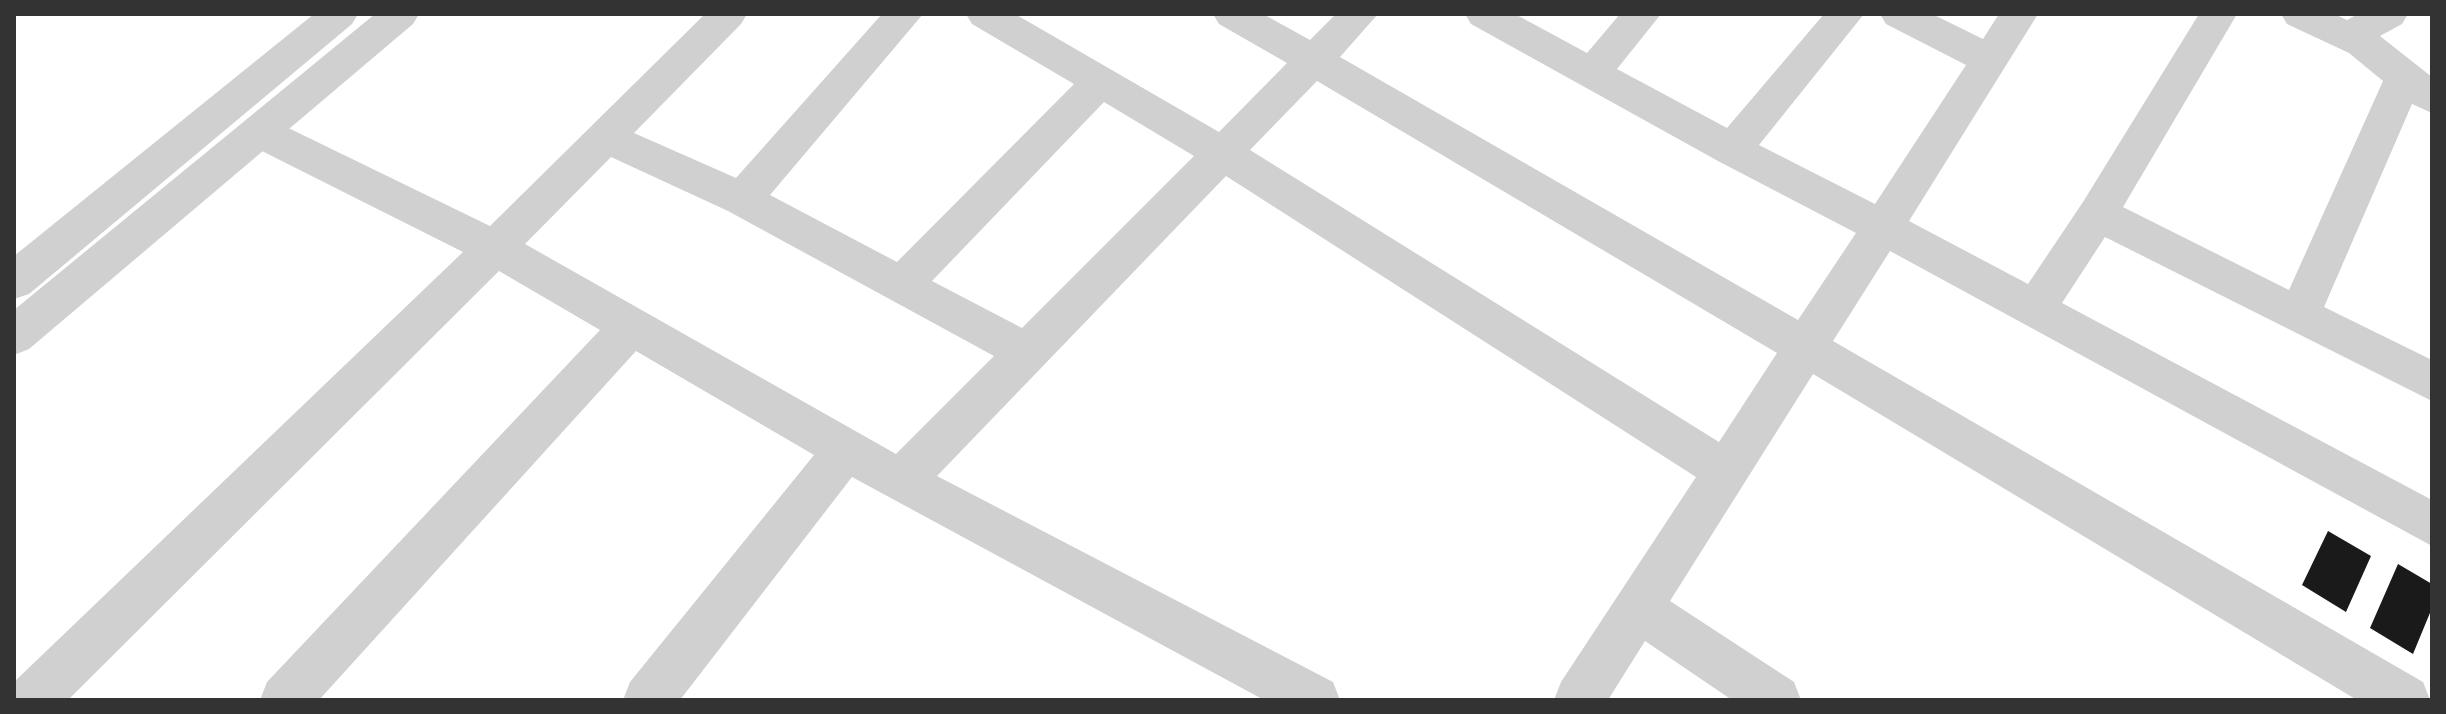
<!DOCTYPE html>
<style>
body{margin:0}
#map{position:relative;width:2446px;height:714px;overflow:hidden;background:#fff;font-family:"Fira Sans",sans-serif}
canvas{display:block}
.frame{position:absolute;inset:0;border:16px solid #333;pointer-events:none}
</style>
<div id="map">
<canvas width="2446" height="714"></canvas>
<div class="frame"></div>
</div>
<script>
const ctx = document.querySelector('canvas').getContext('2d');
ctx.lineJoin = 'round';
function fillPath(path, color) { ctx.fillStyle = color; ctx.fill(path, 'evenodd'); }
const building = new Path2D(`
 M2328 531 2371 556 2346 612 2302 585Z
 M2398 564 2432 584V608L2413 654 2370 628Z`);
const minor = new Path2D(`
 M705 14H747L741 24 634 133 736 178 882 14H923L770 195 897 262 1074 84 972 24 966 14H1015L1219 132 1287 63 1219 24 1213 14H1263L1310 40 1336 14H1378L1340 57 1798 320 1856 233 1718 161 1471 24 1465 14H1515L1587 53 1620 14H1661L1617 69 1727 128 1824 14H1864L1759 145 1875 204 1966 65 1886 24 1880 14H1932L1983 39 1999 14H2038L1909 221 2028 284 2083 202 2199 14H2237L2123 207 2289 290 2383 81 2349 53 2287 24 2281 14H2334L2347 20 2358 14H2408L2402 24 2380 36 2432 77V113L2412 104 2324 307 2432 360V401L2105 237 2062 303 2432 500V546L1890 251 1833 341 2423 682 2430 700H2357L1813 374 1670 601 1794 682 1801 700H1732L1645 641 1608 700H1554L1561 682 1696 477 1226 176 937 476 1333 682 1340 700H1264L852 477 680 700H623L630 682 814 455 636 351 319 700H260L267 682 600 330 499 271 68 700H14V682L463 252 246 143 240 132 246 121 260 117 274 121 490 226ZM1317 81 1777 353 1719 442 1250 150ZM1104 102 1194 156 1022 328 932 281ZM611 157 728 211 994 356 896 454 525 244Z`);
const tertiary = new Path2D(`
 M314 14H358L352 24 29 294 14 299V256Z
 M375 14H419L413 24 29 349 14 355V310Z`);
fillPath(building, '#1a1a1a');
fillPath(minor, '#d0d0d0');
fillPath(tertiary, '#d0d0d0');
</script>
